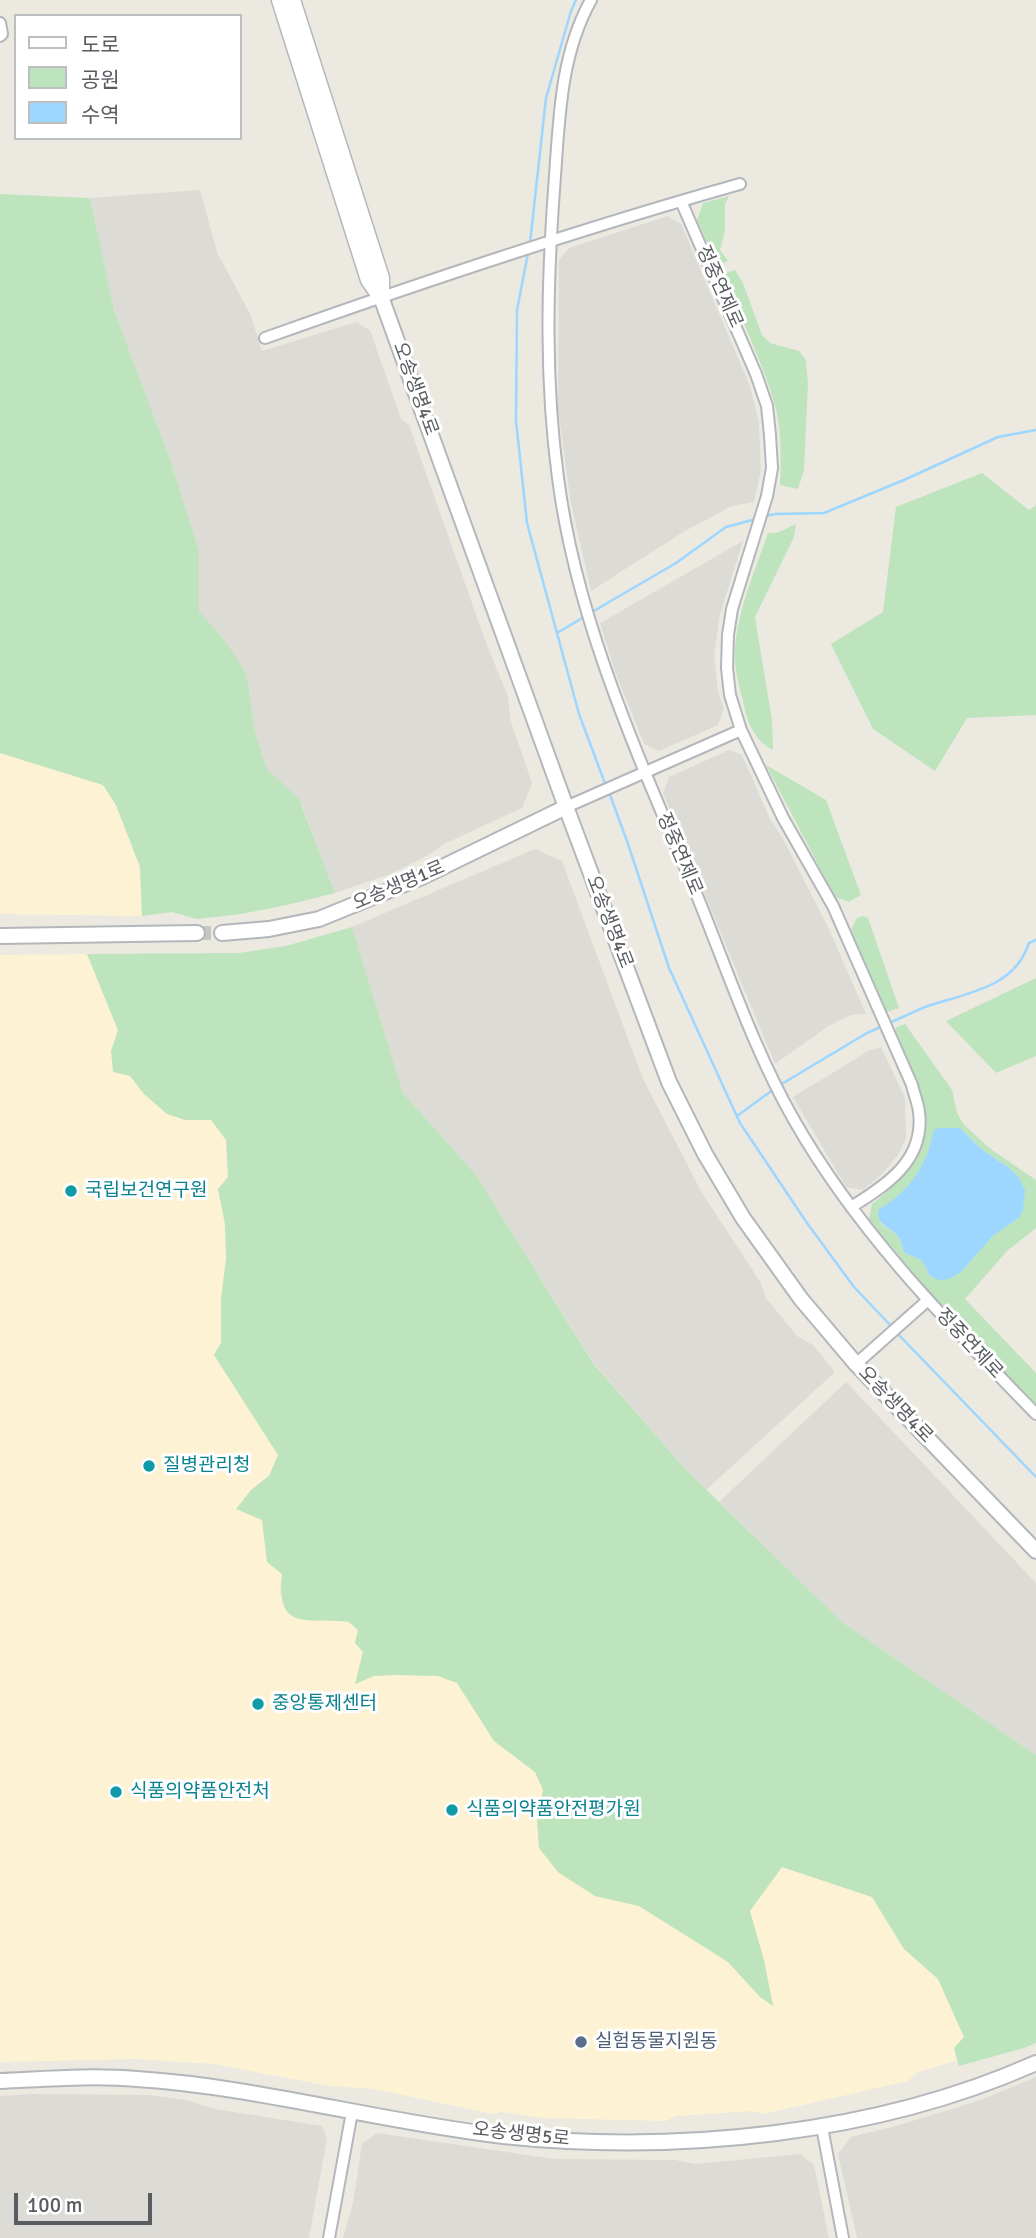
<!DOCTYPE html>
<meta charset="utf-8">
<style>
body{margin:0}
#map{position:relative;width:1036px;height:2238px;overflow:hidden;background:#ece9e0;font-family:Signika,"Noto Sans KR",sans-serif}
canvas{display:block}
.legend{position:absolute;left:14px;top:14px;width:228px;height:126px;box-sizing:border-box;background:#fff;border:2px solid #bdbec0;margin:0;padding:9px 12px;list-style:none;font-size:21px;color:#595d61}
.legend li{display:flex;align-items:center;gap:14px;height:35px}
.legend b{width:35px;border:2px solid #bdbec0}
.scale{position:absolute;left:14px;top:2193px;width:138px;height:32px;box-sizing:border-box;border:4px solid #595d61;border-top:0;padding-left:9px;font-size:21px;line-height:24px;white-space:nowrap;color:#595d61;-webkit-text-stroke:5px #fff;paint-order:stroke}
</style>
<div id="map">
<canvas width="1036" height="2238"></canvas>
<ul class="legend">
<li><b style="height:9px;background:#fff"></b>도로</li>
<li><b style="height:19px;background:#bde4bc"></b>공원</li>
<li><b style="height:19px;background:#9dd6ff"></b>수역</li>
</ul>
<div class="scale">100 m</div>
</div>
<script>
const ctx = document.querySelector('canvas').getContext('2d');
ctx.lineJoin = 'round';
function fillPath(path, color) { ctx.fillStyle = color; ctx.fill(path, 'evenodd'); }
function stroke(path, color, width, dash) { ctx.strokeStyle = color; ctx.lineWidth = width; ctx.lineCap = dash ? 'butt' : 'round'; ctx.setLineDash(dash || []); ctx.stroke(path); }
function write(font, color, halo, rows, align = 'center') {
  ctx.font = font + ' Signika,"Noto Sans KR",sans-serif'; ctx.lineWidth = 6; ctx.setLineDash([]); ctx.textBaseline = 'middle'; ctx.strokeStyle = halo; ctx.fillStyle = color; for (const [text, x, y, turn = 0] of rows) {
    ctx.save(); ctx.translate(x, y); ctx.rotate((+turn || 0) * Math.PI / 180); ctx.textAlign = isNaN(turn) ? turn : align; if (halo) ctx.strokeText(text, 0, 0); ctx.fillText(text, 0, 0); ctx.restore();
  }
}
const commercial = new Path2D(`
 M0 753 103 785 116 805 140 867 142 916 0 914Z
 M87 954 118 1031 111 1051 144 1094 185 1120 211 1119 226 1140 228 1177 218 1189 225 1224 226 1259 221 1299V1343L214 1355 278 1455 269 1476 251 1490 262 1520 267 1562 282 1574 279 1594 334 1620 349 1622 358 1631 355 1643 363 1652 355 1684 374 1676 397 1675 438 1676 457 1683 494 1741 535 1772 543 1790 537 1820 595 1896 639 1906 728 1962 760 1997 773 2005 764 1960 749 1911 782 1867 872 1897 904 1949 938 1979 964 2037 954 2048 957 2060 916 2073 908 2081 763 2114 753 2111 676 2116 666 2121 542 2118 502 2112 493 2114 374 2089 329 2086 214 2064 136 2059 0 2062V955Z`);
const industrial = new Path2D(`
 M200 190 217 252 251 316 262 351 356 322 370 330 401 419 409 425 485 640 508 697 510 719 532 783 522 808 446 843 423 858 390 874 335 893 301 803 267 769 255 732 247 675 227 643 199 611V551L170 459 114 310 90 198Z
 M668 216 681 224 750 386 759 423 761 470 754 502 732 506 683 532 591 591 571 503 558 409 559 260 569 248Z
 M743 541 720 614 714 655 718 692 724 709 718 725 659 751 644 744 615 671 600 623Z
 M729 750 742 755 770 819 782 837 829 929 866 1014 851 1015 830 1025 775 1064 663 793 669 777Z
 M535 849 562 861 643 1079 702 1193 761 1283 766 1298 797 1336 813 1345 835 1372 706 1490 687 1471 593 1362 476 1175 403 1093 352 927Z
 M881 1047 905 1098 906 1138 898 1155 882 1174 863 1190 846 1187 793 1097 868 1051Z
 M846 1382 1036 1583V1755L842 1622 719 1502Z
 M1036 2077V2238H857L838 2154 851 2137 896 2126 978 2101Z
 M30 2094 148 2095 187 2100 215 2109 322 2126 327 2138 309 2238H0V2096Z
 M377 2133 554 2159 675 2160 696 2164 800 2154 814 2165 829 2238H343L353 2203 362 2144Z`);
const green = new Path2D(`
 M0 194 90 198 114 310 170 459 199 551V611L227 643 247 675 255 732 267 769 299 799 335 893 287 905 241 914 197 919 172 912 142 916 140 867 116 805 103 785 0 753Z
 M729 196 725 204V231L720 250 728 261 717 265 697 220 703 203Z
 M735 270 743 283 762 335 770 343 799 351 806 360 808 384 804 470 798 489 780 485C781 461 782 433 776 409 764 365 743 323 726 282V273Z
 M982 473 1029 510 1036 505V715L967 718 935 771 873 729 831 644 883 612 896 507Z
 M796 524 794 537 755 617 772 721 773 750C754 740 747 722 743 701 740 688 735 672 735 659 734 618 755 571 768 533H777Z
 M766 765 826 800 861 895 849 902 835 897Z
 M863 916 868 918 899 1008 887 1012 851 930 857 918Z
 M352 927 403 1093 476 1175 593 1363 687 1471 842 1622 1036 1755V2043L1024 2048 959 2066 954 2048 964 2037 938 1979 904 1949 872 1897 782 1867 750 1911 764 1960 773 2006 760 1997 728 1962 639 1906 595 1896 559 1873 539 1848 537 1820 543 1790 535 1772 494 1741 457 1683 438 1676 397 1675 374 1676 355 1684 363 1652 355 1643 358 1630 349 1622C306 1617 276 1633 282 1574L267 1562 262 1520 236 1509 251 1490 269 1476 278 1455 214 1355 221 1343V1299L226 1259 225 1224 218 1189 228 1177 226 1140 211 1120H185L167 1114 144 1094 130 1076 113 1072 111 1051 118 1030 87 954 239 953 286 946Z
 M1036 978V1056L996 1073 946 1021Z
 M905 1024 952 1090 957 1113 964 1125 992 1150 1036 1180V1228L1007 1251 965 1299 1036 1373V1405L948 1314 869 1220 872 1204C949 1147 926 1104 895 1028ZM939 1128H960L981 1149 1008 1167 1019 1218 994 1235 961 1272 929 1275C922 1255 919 1261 904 1252L898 1235 881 1224 879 1209C900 1197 920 1178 928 1154 932 1142 930 1139 939 1128Z`);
const water = new Path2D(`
 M939 1128H960L981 1149 1008 1167 1019 1178 1025 1190 1023 1210 1019 1218 994 1235 961 1272 949 1279 938 1280 929 1275C922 1255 919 1261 904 1252 902 1247 901 1239 897 1235 889 1226 875 1225 879 1209 900 1197 917 1179 926 1157 930 1148 931 1139 934 1130Z`);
const stream = new Path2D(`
 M530 243 546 98 571 11 576 0
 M528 253 517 310 516 421 527 523 579 714 606 786
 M766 516 775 514 824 513 904 480 998 437 1036 430
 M592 612 676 563 726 527 756 519
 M557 633 584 617
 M609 792 628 844 669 968 740 1123 807 1223 854 1287 893 1328
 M889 1023C901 1018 913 1012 925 1007 965 993 1014 989 1029 943L1036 940
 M780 1085 867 1033 883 1026
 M737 1116 774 1089
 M897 1333 1036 1477`);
const tertiaryTunnel = new Path2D(`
 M197 933H222`);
const minor = new Path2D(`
 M591 0C559 57 559 125 554 190 547 286 545 382 558 478 577 625 641 762 698 898 728 972 754 1050 794 1120 857 1231 948 1323 1036 1414
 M0 23 2 34 0 36
 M681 201 756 374 767 406 770 435 772 468 767 496 732 609 728 635 727 668 730 695 741 730 783 818 833 906 912 1085C914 1094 918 1103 919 1112 925 1160 887 1185 851 1207
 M265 338C422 282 580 229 740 184
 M566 807 741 730
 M856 1364 928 1300
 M822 2127 843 2238
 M329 2238 352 2112`);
const tertiary = new Path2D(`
 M381 297 566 807 669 1082 705 1154 743 1218 801 1299 856 1364 1036 1551
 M222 933 269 929 319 919 422 877 566 807
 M0 936 197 933
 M0 2081C46 2079 91 2075 137 2079 260 2087 380 2122 503 2136 677 2154 875 2135 1036 2063`);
const secondary = new Path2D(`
 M280 0 369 280 381 297
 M292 0 381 278V297`);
const markers = [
 [71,1191,7,"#0f9aa8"],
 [149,1466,7,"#0f9aa8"],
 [258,1704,7,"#0f9aa8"],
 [116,1792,7,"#0f9aa8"],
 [452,1810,7,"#0f9aa8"],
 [581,2042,7,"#5c6f8a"]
];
const streetNames = [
 ["정중연제로",719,287,66],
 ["오송생명4로",415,389,70],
 ["정중연제로",679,854,67],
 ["오송생명1로",399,886,-23],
 ["오송생명4로",609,922,69],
 ["정중연제로",969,1344,47],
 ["오송생명4로",895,1405,46],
 ["오송생명5로",521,2135,6]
];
const cultureNames = [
 ["국립보건연구원",85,1191],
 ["질병관리청",163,1466],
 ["중앙통제센터",272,1704],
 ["식품의약품안전처",130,1792],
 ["식품의약품안전평가원",466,1810]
];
const serviceNames = [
 ["실험동물지원동",595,2042]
];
fillPath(commercial, '#fdf3d4');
fillPath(industrial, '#dddbd5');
fillPath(green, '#bde4bc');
fillPath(water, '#9dd6ff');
stroke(stream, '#9dd6ff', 2.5);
stroke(tertiaryTunnel, '#c7c6c0', 14, [14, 7]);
stroke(minor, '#b3b6bb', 14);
stroke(tertiary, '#b3b6bb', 18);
stroke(secondary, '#b4b7bd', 19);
stroke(minor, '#fff', 10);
stroke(tertiary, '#fff', 14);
stroke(secondary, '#fff', 16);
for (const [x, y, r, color] of markers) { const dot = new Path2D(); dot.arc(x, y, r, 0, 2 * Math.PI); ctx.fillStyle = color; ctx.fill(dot); stroke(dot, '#fff', 2.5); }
write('19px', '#595d61', '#fff', streetNames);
write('19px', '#0d838f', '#fff', cultureNames, 'left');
write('19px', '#4e5e75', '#fff', serviceNames, 'left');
</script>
